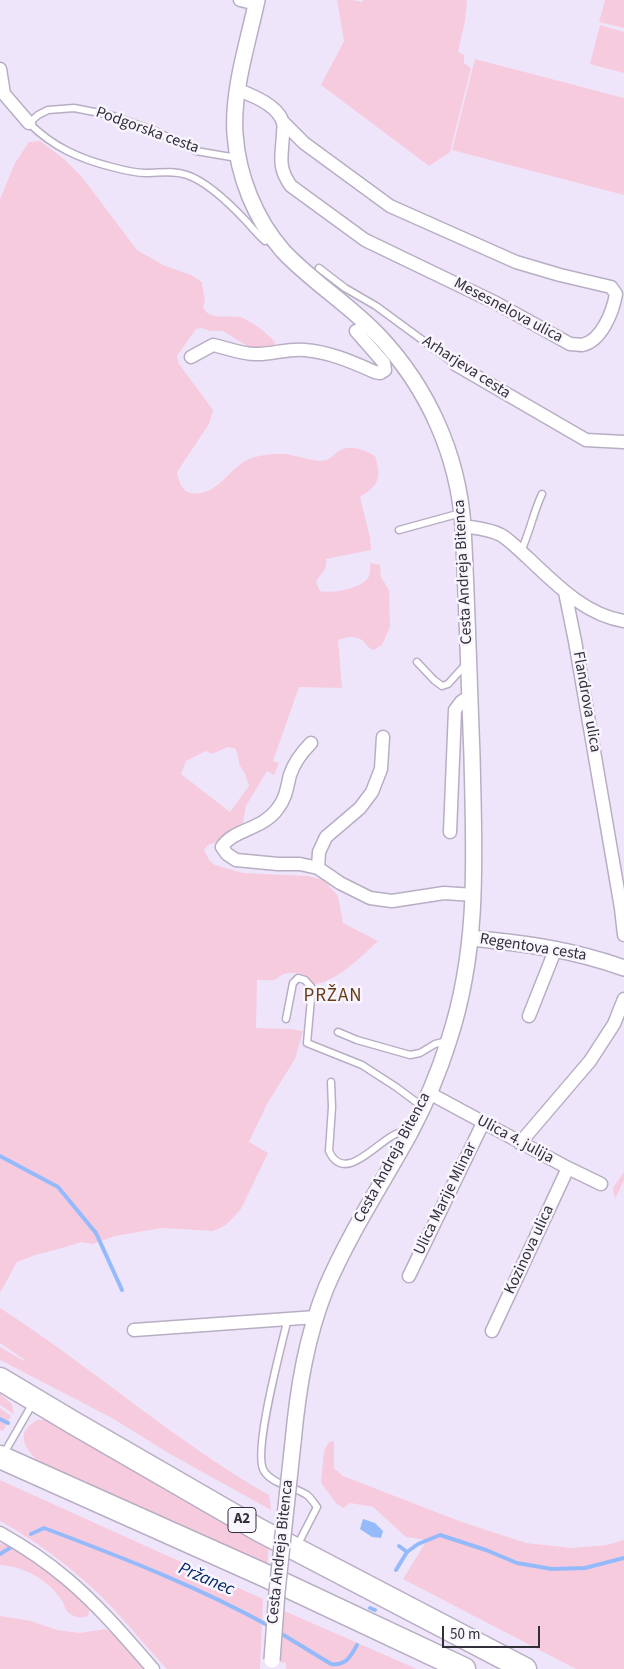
<!DOCTYPE html>
<meta charset="utf-8">
<style>
body{margin:0}
#map{position:relative;width:624px;height:1669px;overflow:hidden;background:#efe5fb;font-family:"Source Sans 3",sans-serif}
canvas{display:block}
.scale{position:absolute;left:442px;top:1626px;width:98px;height:22px;box-sizing:border-box;border:2px solid #332f38;border-top:0;padding-left:6px;font-size:15px;line-height:18px;white-space:nowrap;color:#332f38;-webkit-text-stroke:4px #f9f5fe;paint-order:stroke}
</style>
<div id="map">
<canvas width="624" height="1669"></canvas>
<div class="scale">50 m</div>
</div>
<script>
const ctx = document.querySelector('canvas').getContext('2d');
ctx.lineJoin = 'round';
function fillPath(path, color) { ctx.fillStyle = color; ctx.fill(path, 'evenodd'); }
function stroke(path, color, width, dash) { ctx.strokeStyle = color; ctx.lineWidth = width; ctx.lineCap = dash ? 'butt' : 'round'; ctx.setLineDash(dash || []); ctx.stroke(path); }
function write(font, color, halo, rows, align = 'center') {
  ctx.font = font + ' "Source Sans 3",sans-serif'; ctx.lineWidth = 5; ctx.setLineDash([]); ctx.textBaseline = 'middle'; ctx.strokeStyle = halo; ctx.fillStyle = color; for (const [text, x, y, turn = 0] of rows) {
    ctx.save(); ctx.translate(x, y); ctx.rotate((+turn || 0) * Math.PI / 180); ctx.textAlign = isNaN(turn) ? turn : align; if (halo) ctx.strokeText(text, 0, 0); ctx.fillText(text, 0, 0); ctx.restore();
  }
}
const green = new Path2D(`
 M337 0H352L363 2V0H467L465 21 458 52 464 55V63L471 68 450 152 429 166 321 85 344 41Z
 M605 0H624V28L599 22Z
 M600 25 624 32V73L590 64Z
 M475 59 624 98V195L452 150Z
 M40 141 64 159 82 177 137 250 163 265 191 275 202 282 205 302 203 307C210 323 230 313 243 318 255 324 266 332 275 342L274 347 255 351 223 331H211L201 328 196 329 177 356 179 364 213 410 209 424 177 472C179 481 181 491 191 493 219 498 231 462 255 457 264 455 276 453 285 454 297 455 315 463 326 460 332 458 334 454 339 451 350 444 365 450 375 456 382 478 379 485 360 497L370 537 371 550 326 559C328 570 320 574 316 582L320 591C332 594 360 589 368 578 371 574 370 568 370 563L380 565 381 577 389 590 390 627 382 645 374 650C368 649 367 644 362 640 354 635 346 637 338 640L342 688 299 687 273 761 279 763 274 775 267 771 246 806 243 822 239 832 234 836 208 845 204 850 210 861 215 865 243 873 308 876 324 880 338 896 343 923 378 941C358 959 339 981 311 985 306 973 296 971 284 974 280 975 278 979 274 980 269 981 262 980 257 980L256 1028 291 1029 303 1031 295 1059 267 1104 249 1142 268 1153 241 1209 227 1224 220 1228 213 1231 162 1228 115 1236 93 1244 81 1242 66 1247 35 1255 17 1262 0 1293V199L15 163 29 142ZM228 747 236 749 240 766 245 774 249 786 230 812 181 774 186 761 206 751 212 754Z
 M624 1172V1180L615 1199 613 1188Z
 M0 1308C92 1367 174 1441 269 1495L271 1510 170 1454 112 1418 0 1360V1347L24 1361 25 1360 0 1343Z
 M0 1394 12 1404 14 1414 0 1405Z
 M0 1408 11 1416 3 1431 0 1430Z
 M37 1420H48L269 1546 267 1566 40 1463C26 1450 13 1434 37 1420Z
 M334 1441V1468L343 1476 459 1521 526 1543 572 1548 607 1545 624 1540V1669H576L403 1579 427 1540 406 1537 373 1507 350 1503 343 1508 336 1503 321 1483 324 1451 329 1442Z
 M0 1480 263 1599 260 1669H167C145 1646 125 1620 102 1597 71 1567 38 1542 0 1521Z
 M0 1543C33 1554 63 1584 88 1607L89 1612 88 1616C83 1618 77 1618 72 1615 65 1612 65 1605 61 1599 48 1580 23 1566 0 1565Z
 M280 1609 417 1669H286V1663L280 1662Z
 M0 1616 31 1621 57 1630 80 1633 105 1629 112 1632 144 1669H0Z`);
const water = new Path2D(`
 M363 1519 375 1523 383 1531 381 1538 372 1537 360 1529Z`);
const stream = new Path2D(`
 M0 1156 58 1187 96 1233 122 1290
 M0 1419 8 1423
 M31 1534 44 1528C121 1557 199 1587 271 1627
 M399 1546 407 1552
 M0 1554 13 1546
 M396 1570 407 1552 418 1544 440 1535 486 1550 517 1563 552 1569 585 1568 624 1558
 M370 1608 375 1610
 M277 1631 331 1664C346 1666 351 1656 357 1645`);
const service = new Path2D(`
 M237 158 196 151 155 131 110 115 74 108 48 110 38 115 29 123C53 147 80 159 112 167 123 170 135 173 146 173 160 173 173 170 187 175 208 182 232 206 247 222 253 229 258 235 265 241L271 237
 M319 268 345 288 376 306 455 364
 M399 530 461 513
 M521 551C530 532 533 513 542 494
 M417 662 434 680 442 686 448 684 466 664
 M286 1019 293 983 298 978 305 980 312 988 307 1043 362 1065 396 1087 423 1107
 M338 1032 357 1040 410 1055 420 1053 435 1044 447 1041
 M331 1082 332 1107 329 1151C345 1186 379 1139 398 1133 401 1132 406 1132 410 1131
 M288 1318C282 1344 252 1453 264 1471 273 1485 294 1486 307 1495 311 1498 314 1503 317 1507L297 1546
 M3 1455 33 1403`);
const minor = new Path2D(`
 M240 0 257 4
 M0 69 4 94 29 123
 M238 90C252 95 279 106 283 123 284 126 283 131 283 134 282 156 277 167 291 186L365 240 496 303 570 344C574 344 579 345 582 345 602 341 613 311 616 294L611 287 560 275 516 262 390 206 304 143 283 122
 M191 357 213 345C228 348 243 355 258 354 274 354 289 348 305 350 330 352 352 362 375 372L380 373 385 370 384 363 356 331 368 325
 M455 364 586 440 624 442
 M463 526C476 528 490 529 501 535 511 541 519 550 528 558 556 584 585 615 624 621
 M565 592 575 641 621 908 624 935
 M383 737 381 769 372 792 360 808 326 837 319 852 318 868 340 883 370 898 392 901 444 893 474 895
 M311 743C302 752 294 763 290 775 287 787 286 798 278 808 263 830 233 829 222 847L227 854 236 860 278 864H300L318 868
 M450 832 455 710 461 702 470 696
 M529 1016 556 948
 M429 1093 568 1168 601 1184
 M520 1143 590 1061 614 1024 624 999
 M409 1276 483 1123
 M134 1330 316 1317
 M492 1331 568 1168
 M0 1533C23 1546 46 1561 67 1579 99 1606 126 1638 153 1669`);
const tertiary = new Path2D(`
 M257 0C248 43 232 90 235 134 238 176 255 219 283 251 312 282 350 305 379 336 428 388 458 455 463 526 467 603 469 679 472 756 474 854 480 945 449 1040 439 1072 426 1103 410 1133 382 1184 349 1234 326 1288 306 1338 298 1389 293 1442
 M471 938C527 944 571 949 624 968`);
const motorway = new Path2D(`
 M0 1379 72 1422 259 1530 525 1669
 M0 1457 264 1575 464 1669`);
const tertiaryBridge = new Path2D(`
 M272 1660 277 1592 293 1442`);
const shields = [
 [242,1520,28]
];
const shieldNames = [
 ["A2",242,1520]
];
const streetNames = [
 ["Podgorska cesta",147,131,20],
 ["Mesesnelova ulica",508,311,28],
 ["Arharjeva cesta",466,368,33],
 ["Cesta Andreja Bitenca",464,572,-93],
 ["Flandrova ulica",586,702,80],
 ["Regentova cesta",533,948,9],
 ["Ulica 4. julija",515,1140,28],
 ["Cesta Andreja Bitenca",393,1158,-62],
 ["Ulica Marije Mlinar",446,1199,-64],
 ["Kozinova ulica",530,1250,-65],
 ["Cesta Andreja Bitenca",281,1552,-84]
];
const waterNames = [
 ["Pržanec",206,1580,23]
];
const quarterNames = [
 ["PRŽAN",333,997]
];
fillPath(green, '#f7cbde');
fillPath(water, '#95bafb');
stroke(stream, '#95bafb', 4);
stroke(service, '#b8aec4', 9);
stroke(minor, '#b8aec4', 15);
stroke(tertiary, '#b8aec4', 18);
stroke(motorway, '#b8aec4', 25);
stroke(service, '#fff', 6);
stroke(minor, '#fff', 12);
stroke(tertiary, '#fff', 15);
stroke(motorway, '#fff', 22);
stroke(tertiaryBridge, '#b8aec4', 18, []);
stroke(tertiaryBridge, '#fff', 15);
for (const [x, y, w] of shields) { const box = new Path2D(); box.roundRect(x - w / 2, y - 12.5, w, 25, 4); ctx.fillStyle = '#f9f5fe'; ctx.fill(box); stroke(box, '#332f38', 1); }
write('bold 15px', '#332f38', null, shieldNames);
write('16px', '#332f38', '#f9f5fe', streetNames);
write('italic 18px', '#03286b', '#f9f5fe', waterNames);
ctx.letterSpacing = '1px';
write('19px', '#683c17', '#f9f5fe', quarterNames);
ctx.letterSpacing = '0px';
</script>
